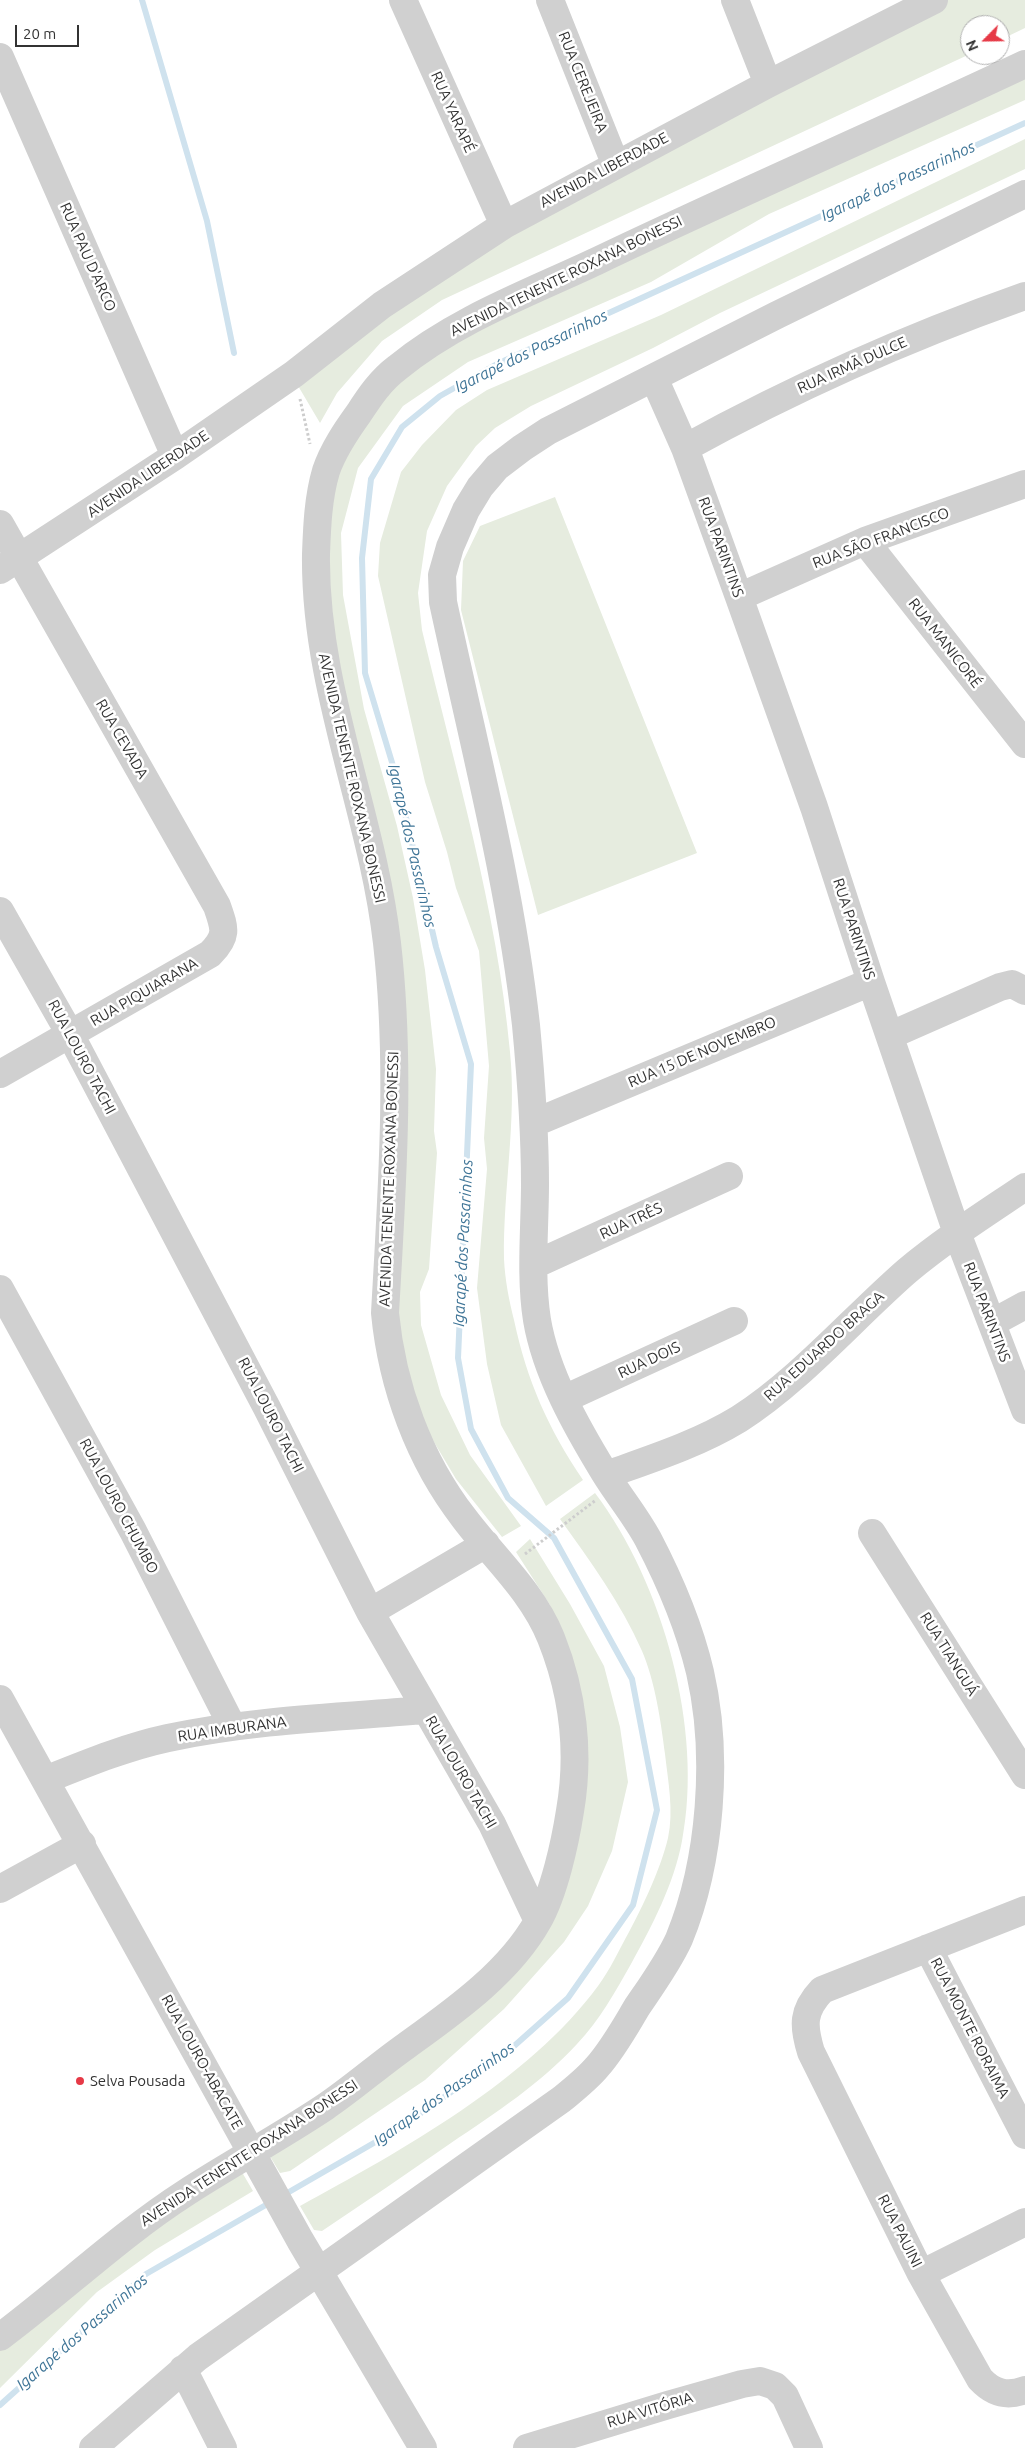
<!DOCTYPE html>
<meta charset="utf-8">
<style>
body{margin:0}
#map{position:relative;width:1025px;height:2448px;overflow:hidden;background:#fff;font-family:Ubuntu,sans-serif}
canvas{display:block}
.north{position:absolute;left:960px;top:15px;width:50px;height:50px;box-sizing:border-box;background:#fff;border:1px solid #adadad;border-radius:50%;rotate:247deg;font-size:14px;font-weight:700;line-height:20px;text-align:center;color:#333}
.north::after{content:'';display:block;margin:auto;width:18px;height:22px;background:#e63946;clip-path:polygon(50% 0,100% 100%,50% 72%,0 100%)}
.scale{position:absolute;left:15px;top:25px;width:64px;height:22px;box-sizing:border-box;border:2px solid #333;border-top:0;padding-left:6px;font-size:15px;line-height:18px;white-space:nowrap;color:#333;-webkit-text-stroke:4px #fff;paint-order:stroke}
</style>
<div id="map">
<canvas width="1025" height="2448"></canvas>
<div class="north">N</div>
<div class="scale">20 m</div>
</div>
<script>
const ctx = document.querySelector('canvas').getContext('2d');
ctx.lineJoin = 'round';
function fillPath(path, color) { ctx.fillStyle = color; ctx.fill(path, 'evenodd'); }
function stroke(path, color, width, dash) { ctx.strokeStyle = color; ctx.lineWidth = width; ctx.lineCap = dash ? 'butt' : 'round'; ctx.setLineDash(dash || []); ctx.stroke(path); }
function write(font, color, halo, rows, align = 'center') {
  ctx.font = font + ' Ubuntu,sans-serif'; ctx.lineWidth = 5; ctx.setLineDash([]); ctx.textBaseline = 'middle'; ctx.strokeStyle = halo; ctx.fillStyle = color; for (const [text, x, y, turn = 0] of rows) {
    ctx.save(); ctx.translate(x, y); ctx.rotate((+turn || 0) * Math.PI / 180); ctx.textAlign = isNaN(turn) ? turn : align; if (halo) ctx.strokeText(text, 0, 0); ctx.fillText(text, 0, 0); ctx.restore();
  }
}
const green = new Path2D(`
 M934 0H1025V28L1000 40V25H970V54L442 300 382 341 337 393 320 423 294 379 425 282Z
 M1025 67V100L769 214 651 282 468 362 403 406 358 468 341 533 343 595 364 709 397 826 413 898 425 970 436 1069 434 1131 437 1153 429 1269 420 1292 421 1325 441 1395 470 1455 521 1526 502 1537 456 1479 431 1437 411 1391 398 1344 402 1065 326 621 325 505 349 443 402 376 455 338Z
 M1025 139V169L720 313 653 348 531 406 495 428 476 446 447 486 427 531 418 593 422 630C455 769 497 909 510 1052 517 1121 503 1190 504 1259 505 1280 509 1300 514 1320 527 1381 548 1428 583 1480L546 1506 501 1425 487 1364 477 1288 487 1169 484 1138 489 1066 479 951 456 888 447 852 425 782 378 576 380 543 401 472 422 445 456 410 487 390 661 315Z
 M555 497 697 853 538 915 461 610 463 561 480 526Z
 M595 1493C663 1583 704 1730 682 1841 674 1884 652 1926 631 1964 615 1992 600 2020 577 2044 541 2083 496 2113 451 2143 408 2173 365 2202 322 2231L314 2230 300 2206C401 2151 529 2080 598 1986 610 1970 619 1950 629 1932 643 1906 661 1868 668 1838 674 1811 668 1781 665 1754 661 1722 655 1681 642 1651 621 1603 590 1561 560 1519Z
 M530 1539 570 1604 604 1666 620 1727 628 1782 612 1851 588 1906 564 1942 504 2009 425 2080 290 2171 280 2173 268 2153 466 2006 564 1865 575 1690 550 1605 516 1552Z
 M236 2162 253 2191 155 2250 97 2292 0 2388V2350Z`);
const stream = new Path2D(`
 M142 0 207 221 234 353
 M282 2196 398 2129 504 2055 568 1998 633 1905 657 1810 632 1679 554 1538 508 1498 471 1429 458 1358 471 1064 436 947 397 779 365 673 362 558 371 479 402 427 440 396 497 364 1025 123
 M0 2405 146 2274 271 2202`);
const path = new Path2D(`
 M300 399 310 444
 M525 1554 596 1500`);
const minor = new Path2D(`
 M403 0 504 225
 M550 0 615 163
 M735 0 768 84
 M0 57 175 456
 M654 378 685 448 739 597 814 807 871 982 957 1233 1025 1410
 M685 448C796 387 906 338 1025 296
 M0 524 217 906C225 929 228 936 210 954L0 1074
 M865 541 1025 744
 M0 570 175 456 294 374 382 305 504 225 768 84 934 0
 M739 597 865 541 1025 484
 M0 911 70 1034 267 1408 370 1612 492 1824 538 1921
 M891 1035 1000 987 1012 984 1025 991
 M534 1123 871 982
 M534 1265 729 1176
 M0 1289 133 1531 232 1726
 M992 1323 1025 1305
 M564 1399 734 1321
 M606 1475C651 1459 698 1444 739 1419 799 1381 853 1318 907 1271 944 1240 985 1214 1025 1187
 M872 1533 1025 1775
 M370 1612 486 1544
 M0 1699 300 2240 423 2448
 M45 1780C85 1764 126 1747 168 1738 252 1720 340 1717 425 1710
 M0 1889 82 1844
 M1025 1910 822 1990C802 2011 803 2026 811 2052L921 2274 980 2379C993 2393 1007 2397 1025 2390
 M928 1948 1025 2135
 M921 2274 1025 2222
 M0 2337C63 2290 120 2235 187 2192 232 2163 280 2137 325 2107 353 2088 379 2065 406 2046 453 2012 509 1973 538 1921 554 1893 565 1843 570 1811 580 1753 573 1693 551 1638 532 1591 494 1558 464 1518 419 1460 392 1386 385 1313 392 1190 401 1065 387 943 372 812 314 688 316 554 317 527 318 498 326 471 333 450 346 431 359 413 370 396 381 380 397 368 455 320 529 293 597 261 739 193 883 131 1025 64
 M183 2369 223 2448
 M93 2448 198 2357 562 2099C574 2089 587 2079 597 2067 613 2049 625 2027 637 2007 652 1985 668 1963 679 1939 711 1861 719 1755 700 1672 689 1626 670 1581 648 1539 635 1515 618 1495 604 1472 576 1426 546 1373 537 1320 530 1276 535 1228 535 1184 535 1131 531 1078 526 1025 510 882 473 742 443 602L442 575 450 547 466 510 480 487 497 467 522 448 548 431 777 315 1025 194
 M527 2448 668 2405 742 2384 760 2381 775 2386 785 2396 809 2448`);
const markers = [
 [80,2081,5,"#e63946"]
];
const streetNames = [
 ["RUA CEREJEIRA",583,82,68],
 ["RUA YARAPÉ",453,112,66],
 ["AVENIDA LIBERDADE",604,170,-28],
 ["RUA PAU D'ARCO",88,257,66],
 ["AVENIDA TENENTE ROXANA BONESSI",566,276,-26],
 ["RUA IRMÃ DULCE",852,365,-24],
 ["AVENIDA LIBERDADE",148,474,-34],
 ["RUA SÃO FRANCISCO",881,538,-21],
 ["RUA PARINTINS",721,547,70],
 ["RUA MANICORÉ",945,643,52],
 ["RUA CEVADA",122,739,60],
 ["AVENIDA TENENTE ROXANA BONESSI",352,778,77],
 ["RUA PARINTINS",854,929,72],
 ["RUA PIQUIARANA",144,992,-30],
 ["RUA 15 DE NOVEMBRO",702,1052,-23],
 ["RUA LOURO TACHI",82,1057,62],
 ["AVENIDA TENENTE ROXANA BONESSI",389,1179,-88],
 ["RUA TRÊS",631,1221,-25],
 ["RUA PARINTINS",987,1312,69],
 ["RUA EDUARDO BRAGA",824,1346,-42],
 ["RUA DOIS",649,1360,-25],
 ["RUA LOURO TACHI",271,1415,63],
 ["RUA LOURO CHUMBO",119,1506,62],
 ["RUA TIANGUÁ",949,1654,58],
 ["RUA IMBURANA",232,1729,-8],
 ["RUA LOURO TACHI",461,1772,60],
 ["RUA MONTE RORAIMA",970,2028,63],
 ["RUA LOURO-ABACATE",202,2062,61],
 ["AVENIDA TENENTE ROXANA BONESSI",249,2153,-33],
 ["RUA PAUINI",900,2231,63],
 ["RUA VITÓRIA",650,2410,-17]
];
const poiNames = [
 ["Selva Pousada",90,2081]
];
const waterNames = [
 ["Igarapé dos Passarinhos",898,181,-25],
 ["Igarapé dos Passarinhos",531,351,-26],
 ["Igarapé dos Passarinhos",412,846,77],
 ["Igarapé dos Passarinhos",463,1243,-87],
 ["Igarapé dos Passarinhos",444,2094,-35],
 ["Igarapé dos Passarinhos",82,2332,-41]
];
fillPath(green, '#e6ecdf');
stroke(stream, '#cfe2ee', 6);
stroke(path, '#cdcdcd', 3, [2.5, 2.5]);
stroke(minor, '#d0d0d0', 28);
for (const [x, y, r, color] of markers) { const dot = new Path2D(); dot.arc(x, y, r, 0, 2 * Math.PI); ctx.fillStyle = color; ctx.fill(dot); stroke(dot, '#fff', 2); }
write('15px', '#333', '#fff', streetNames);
write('15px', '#333', '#fff', poiNames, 'left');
write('italic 16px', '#3f7597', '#fff', waterNames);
</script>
